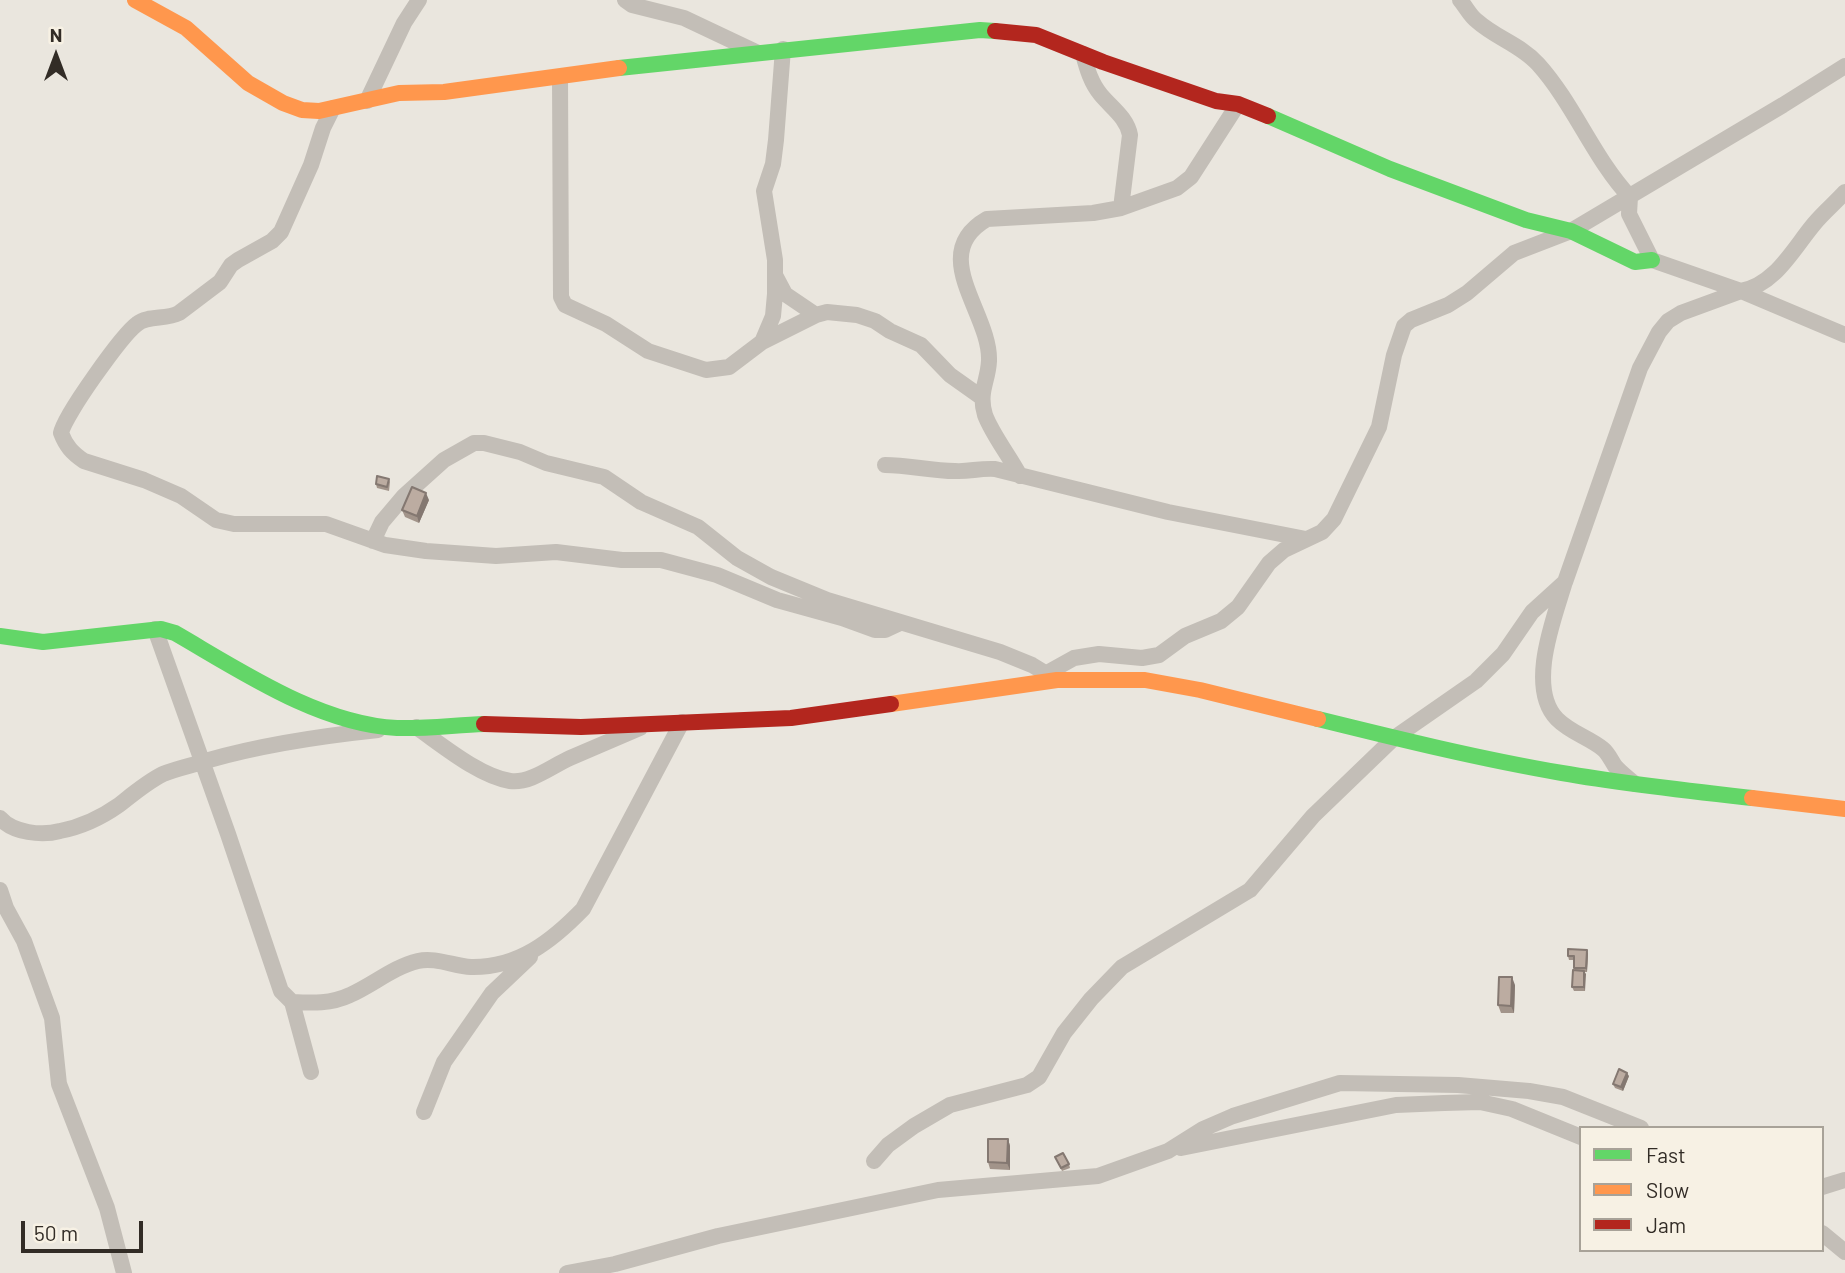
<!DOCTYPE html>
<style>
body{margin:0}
#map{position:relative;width:1845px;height:1273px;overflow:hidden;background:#eae6de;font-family:Barlow,sans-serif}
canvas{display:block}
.legend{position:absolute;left:1579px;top:1126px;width:245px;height:126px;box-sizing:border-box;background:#f7f1e4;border:2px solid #a8a298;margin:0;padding:9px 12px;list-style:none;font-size:21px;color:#322c26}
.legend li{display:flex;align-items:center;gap:14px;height:35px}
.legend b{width:35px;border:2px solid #a8a298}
.north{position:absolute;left:21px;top:21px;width:70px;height:70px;-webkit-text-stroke:5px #f7f1e4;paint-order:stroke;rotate:0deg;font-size:19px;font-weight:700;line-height:28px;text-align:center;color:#322c26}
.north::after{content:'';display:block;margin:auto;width:24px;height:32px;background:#322c26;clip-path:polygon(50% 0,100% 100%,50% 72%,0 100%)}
.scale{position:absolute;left:21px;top:1221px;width:122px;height:32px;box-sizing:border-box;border:4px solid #322c26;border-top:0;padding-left:9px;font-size:21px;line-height:24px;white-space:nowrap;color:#322c26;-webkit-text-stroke:5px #f7f1e4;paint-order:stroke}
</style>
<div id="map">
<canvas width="1845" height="1273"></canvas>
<ul class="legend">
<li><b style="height:9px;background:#63d668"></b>Fast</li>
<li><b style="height:9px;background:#ff974d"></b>Slow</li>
<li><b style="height:9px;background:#b3261e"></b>Jam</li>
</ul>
<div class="north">N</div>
<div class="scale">50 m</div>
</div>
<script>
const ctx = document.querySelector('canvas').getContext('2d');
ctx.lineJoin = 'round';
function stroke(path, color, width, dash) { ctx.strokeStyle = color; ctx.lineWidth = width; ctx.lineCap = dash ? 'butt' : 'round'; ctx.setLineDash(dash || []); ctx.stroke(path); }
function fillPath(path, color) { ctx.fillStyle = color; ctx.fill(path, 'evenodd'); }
const street = new Path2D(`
 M625 0 632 5 684 18 758 53
 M1460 0C1466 7 1470 16 1477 21 1496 38 1521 45 1538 64 1574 104 1594 159 1630 197L1629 214 1652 260 1741 291 1845 335
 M1083 54C1087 69 1091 83 1101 95 1112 108 1127 118 1130 135L1121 208
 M560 77 561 297 565 305 606 324 648 351 706 370 729 367 762 342 773 316 775 294V260L764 191 773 164 776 140 783 49
 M367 101 404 23 419 0
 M333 108 323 128 311 165 281 232 272 241 238 260 231 265 220 282 179 313C166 320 148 315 137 324 122 335 64 416 61 433 66 446 72 453 84 461L144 480 181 496 216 520 234 524H326L385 545 426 551 496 556 556 552 622 560H661L717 575 777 600 842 618 875 630H885L900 623
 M776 277 785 294 816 315
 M762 342 816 315 827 312 857 315 875 321 890 331 921 345 950 375 981 397
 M885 465C909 465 931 471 955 471 969 472 979 468 995 469L1168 512 1306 539
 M1020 476C1010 457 992 434 985 415 978 392 988 382 989 361 991 313 926 254 987 219L1093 213 1121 208 1177 188 1191 177 1238 104
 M373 541 382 522 404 496 444 460 474 443H484L520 452 546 463 604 477 641 502 698 527 737 558 771 577 827 600 1000 652 1032 665 1055 679
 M1564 585C1553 621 1527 688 1557 719 1571 733 1588 737 1603 749 1608 753 1611 760 1615 766 1621 773 1628 778 1635 784
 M155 629 228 834 281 991 292 1002 311 1072
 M1047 673 1074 658 1099 654 1142 658 1159 655 1185 636 1221 621 1238 607 1269 563 1284 550 1322 532 1334 519 1379 427 1394 355 1404 326 1411 320 1448 305 1467 293 1514 253 1571 231 1783 105 1845 66
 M416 727C442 745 479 776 510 781 530 784 552 766 570 758 593 748 617 738 640 728
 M0 818C13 833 42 836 60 831 81 827 102 817 119 805 133 794 147 782 163 774 178 768 194 765 209 760 265 744 321 736 378 730
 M0 890 6 908 24 941 52 1018 59 1084 107 1208 124 1273
 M292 1002C312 1003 331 1004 350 995 373 985 393 967 418 961 435 957 454 966 471 967 518 968 552 941 583 909L682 722
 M424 1112 444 1062 492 993 530 957
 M1181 1148 1396 1105 1444 1103 1480 1102 1512 1109 1581 1137
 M874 1161 888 1145 914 1126 950 1105 1027 1085 1039 1077 1064 1033 1091 999 1122 967 1250 890 1313 816 1394 738 1476 681 1503 654 1532 612 1565 582 1640 368 1659 332 1668 321 1681 313 1741 291C1775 285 1793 249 1814 224 1823 213 1835 203 1845 192
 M1822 1187 1845 1180
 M1822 1233 1845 1252
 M567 1273 615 1264 718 1236 938 1190 1098 1176 1168 1151 1203 1129 1233 1116 1340 1083 1458 1085 1529 1091 1563 1097 1641 1128`);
const fast = new Path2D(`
 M619 68 980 30 995 31
 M1268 116 1390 169 1526 220 1571 231 1635 262 1652 260
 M0 636 43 642 161 629 175 633C241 671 319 724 397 728 426 729 455 725 484 724
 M1318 719C1399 739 1480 759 1562 773 1625 784 1689 791 1752 798`);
const slow = new Path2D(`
 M135 0 186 28 248 83 283 103 302 110 319 111 399 93 444 92 619 68
 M891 704 1057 680H1145L1200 690 1318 719
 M1752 798 1845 809`);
const jam = new Path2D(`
 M995 31 1036 35 1103 62 1216 101 1238 104 1268 116
 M484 724 581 727 791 718 891 704`);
const wall = new Path2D(`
 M389 479 390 482 389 491 377 488 376 484Z
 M429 500 419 523 405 517 402 510Z
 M1588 953 1587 972H1585V991H1574L1572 987 1575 970 1574 960H1569L1568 956Z
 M1515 985 1514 1013H1501L1498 1005Z
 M1629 1076 1623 1091 1615 1088 1613 1084Z
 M1008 1139 1010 1146V1170L990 1169 988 1162Z
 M1055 1157 1069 1164 1070 1168 1062 1171Z`);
const shadedWall = new Path2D(`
 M426 493 429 500 419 523 417 516Z
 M1587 950 1588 953 1587 972 1586 968Z
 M1584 971 1586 974 1585 991 1584 987Z
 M1512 977 1515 985 1514 1013 1511 1006Z
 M1627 1073 1629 1076 1623 1091 1621 1087Z
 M1008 1139 1010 1146V1170L1007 1163Z`);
const building = new Path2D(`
 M377 476 389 479 387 487 376 484Z
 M412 487 426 493 417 516 402 510Z
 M1568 949 1587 950 1586 968H1574V956H1568Z
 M1573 970 1584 971V987H1572Z
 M1499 977H1512L1511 1006 1498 1005Z
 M1619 1069 1627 1073 1621 1087 1613 1084Z
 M988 1139H1008L1007 1163 988 1162Z
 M1063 1153 1069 1164 1061 1168 1055 1157Z`);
stroke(street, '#c3beb7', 16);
stroke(fast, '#63d668', 16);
stroke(slow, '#ff974d', 16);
stroke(jam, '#b3261e', 16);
fillPath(wall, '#a2948a');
fillPath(shadedWall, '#847871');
fillPath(building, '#bcaca1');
stroke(building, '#847871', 2);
</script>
